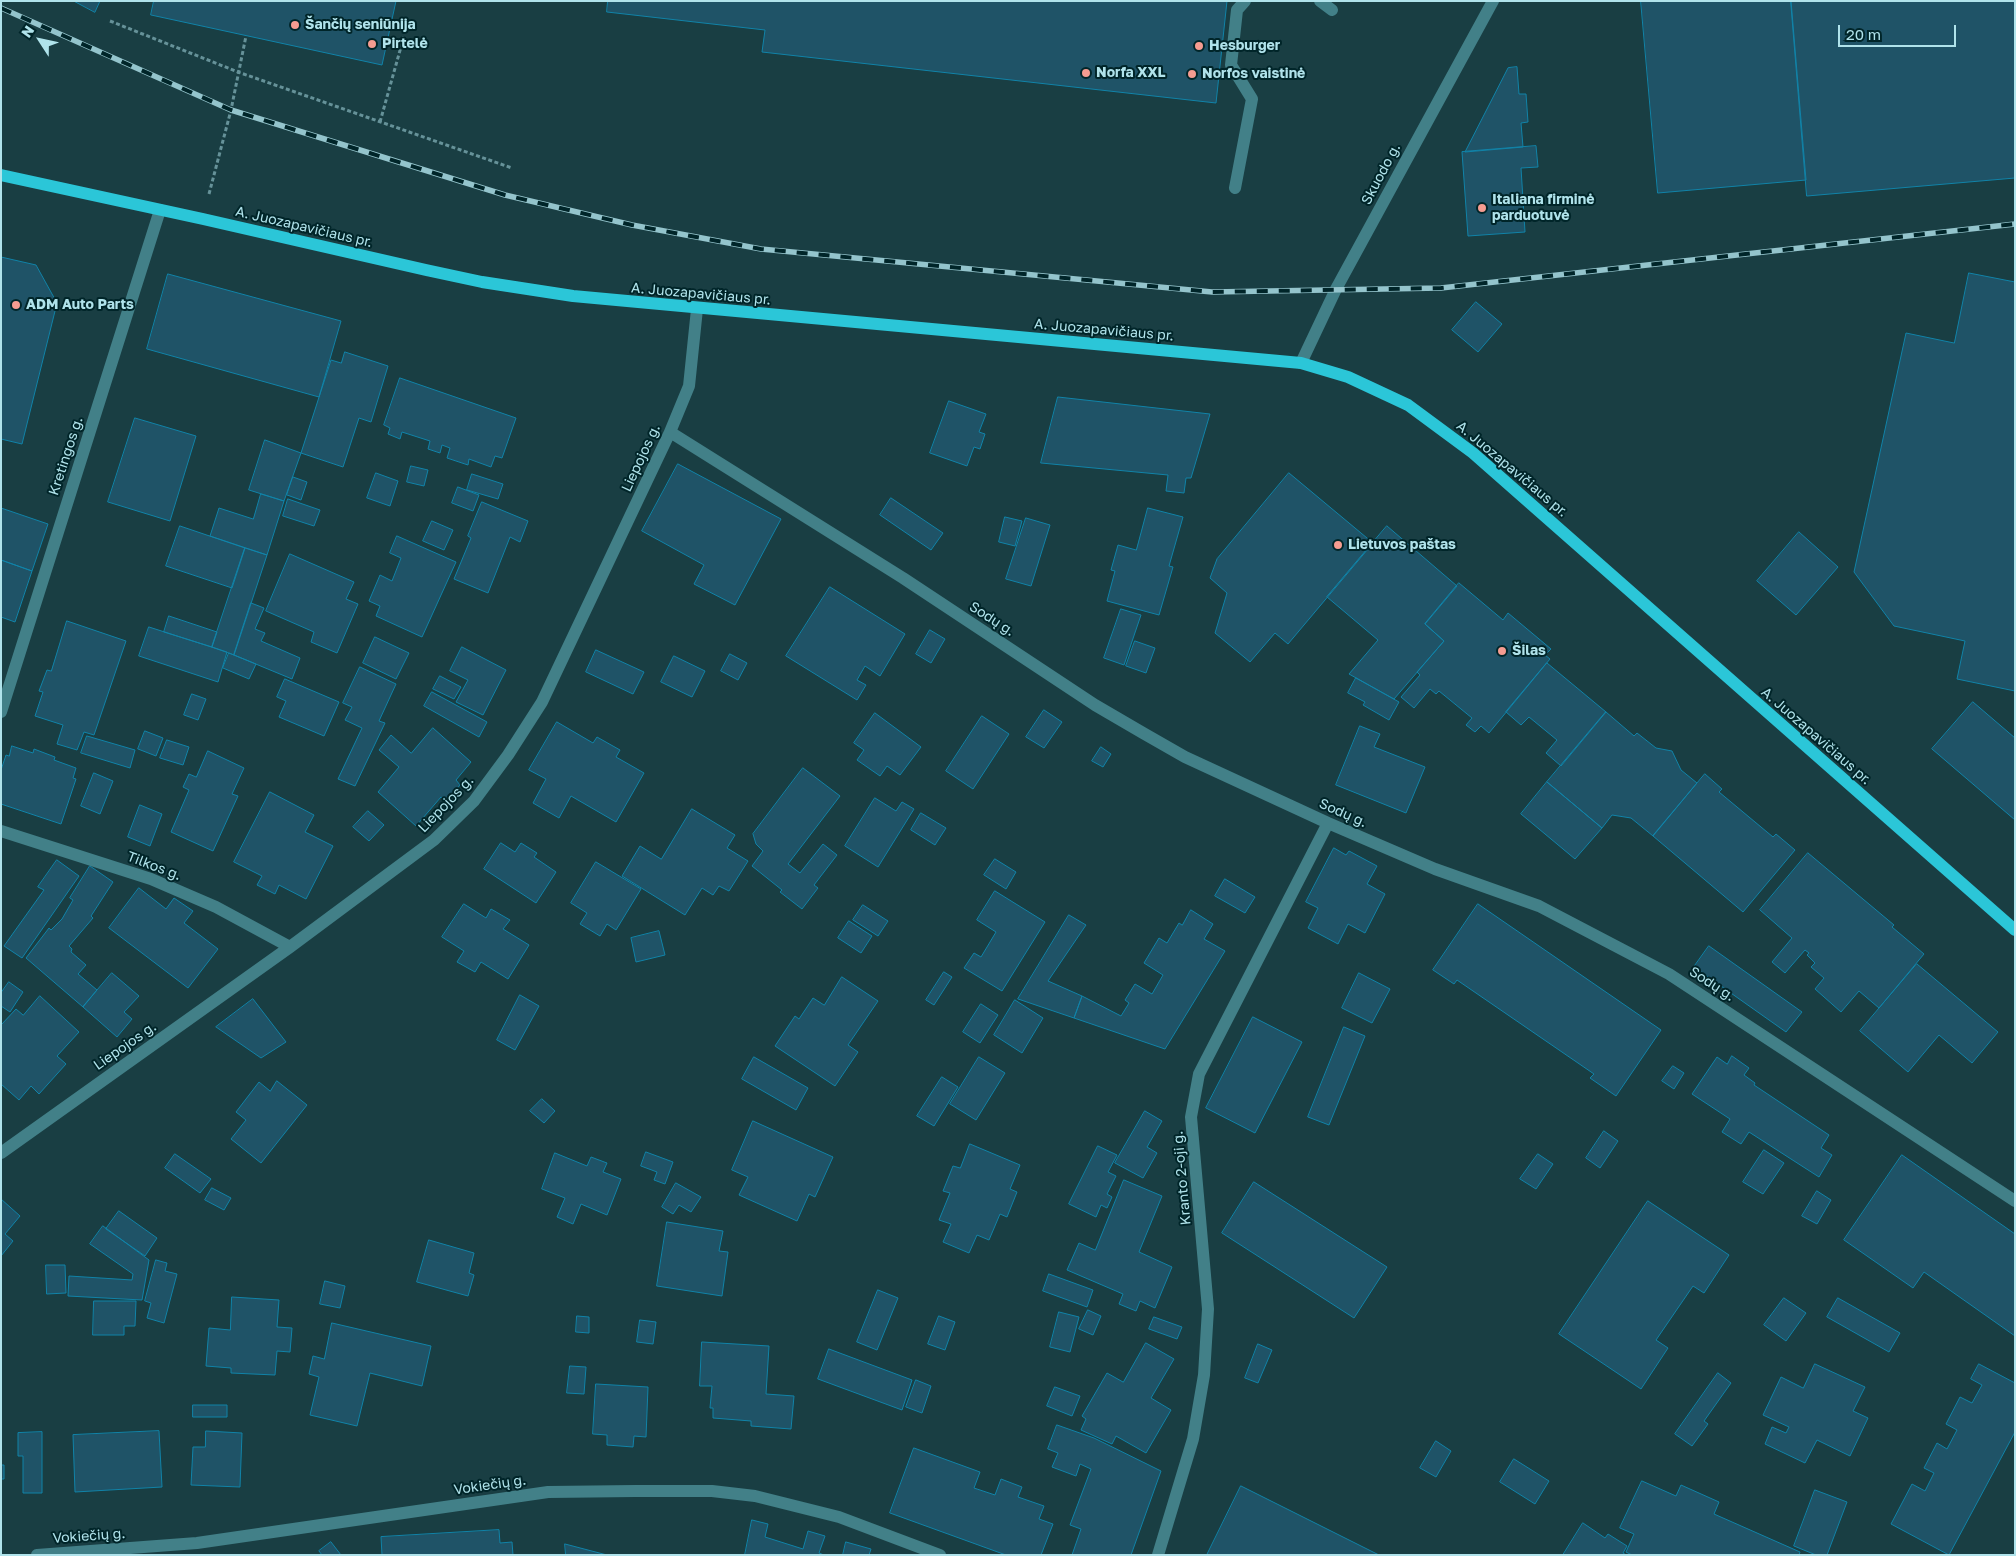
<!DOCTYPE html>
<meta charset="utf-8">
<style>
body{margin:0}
#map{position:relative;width:2016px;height:1556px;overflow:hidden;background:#193e43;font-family:"Golos Text",sans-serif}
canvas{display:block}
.frame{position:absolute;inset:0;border:2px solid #b0e3eb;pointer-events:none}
.north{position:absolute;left:15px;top:15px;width:50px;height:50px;-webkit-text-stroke:4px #002529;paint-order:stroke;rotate:305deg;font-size:14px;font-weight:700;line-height:20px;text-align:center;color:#b0e3eb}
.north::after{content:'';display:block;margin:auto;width:18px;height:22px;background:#b0e3eb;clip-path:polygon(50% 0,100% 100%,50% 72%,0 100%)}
.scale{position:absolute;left:1838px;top:25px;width:118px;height:22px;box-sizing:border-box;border:2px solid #b0e3eb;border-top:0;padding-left:6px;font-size:15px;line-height:18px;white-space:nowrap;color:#b0e3eb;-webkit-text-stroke:4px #002529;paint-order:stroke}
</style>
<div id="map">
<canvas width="2016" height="1556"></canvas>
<div class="frame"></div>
<div class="north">N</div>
<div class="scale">20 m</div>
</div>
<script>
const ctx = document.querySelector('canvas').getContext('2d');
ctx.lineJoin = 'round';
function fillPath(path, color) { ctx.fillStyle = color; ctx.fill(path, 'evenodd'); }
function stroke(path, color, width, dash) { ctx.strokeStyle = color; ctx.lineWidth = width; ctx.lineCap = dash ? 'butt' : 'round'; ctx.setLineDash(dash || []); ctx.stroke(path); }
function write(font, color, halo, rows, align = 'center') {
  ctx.font = font + ' "Golos Text",sans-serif'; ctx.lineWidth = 4; ctx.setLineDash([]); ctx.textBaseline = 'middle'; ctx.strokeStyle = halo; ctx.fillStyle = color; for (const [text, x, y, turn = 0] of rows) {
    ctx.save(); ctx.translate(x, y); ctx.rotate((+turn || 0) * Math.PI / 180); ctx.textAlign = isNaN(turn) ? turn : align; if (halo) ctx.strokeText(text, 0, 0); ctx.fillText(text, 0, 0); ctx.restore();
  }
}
const building = new Path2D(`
 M74 1H100L95 12Z
 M154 1H396L382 65 151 15Z
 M608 1H1227L1216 103 762 52 765 30 607 12Z
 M1641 1H1791L1806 180 1658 193Z
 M1791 1H2015V178L1807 196Z
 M1517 67 1519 94H1526L1528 122 1521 123 1523 147 1465 152 1508 68Z
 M1536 146 1538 167 1521 168 1525 232 1468 236 1462 152Z
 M1 257 36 265 57 303 22 444 1 439Z
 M1969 273 2015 282V691L1957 679 1965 641 1894 626 1854 572 1906 333 1954 343Z
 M168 274 341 321 319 397 147 349Z
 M1476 302 1502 324 1478 352 1452 330Z
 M345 352 388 366 371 422 359 418 343 467 301 453 331 360 341 363Z
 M400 378 516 418 502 458 495 456 491 467 469 459 468 465 447 458 450 448 442 445 440 453 428 449 430 441 402 432 400 439 388 434 390 428 384 425Z
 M1058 397 1210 414 1191 478H1186L1184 493 1166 491 1168 475 1041 463Z
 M949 401 986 414 979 432 985 434 980 449 974 447 967 466 930 453Z
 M135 418 196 436 170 521 108 502Z
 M265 440 301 453 284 501 249 490Z
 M678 464 781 519 735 605 694 584 704 565 642 531Z
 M411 466 428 470 424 486 407 482Z
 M376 473 398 481 390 506 367 498Z
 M1289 473 1373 543 1288 644 1275 633 1250 662 1215 633 1227 593 1210 578 1217 559Z
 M472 474 503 484 498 499 467 490Z
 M293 477 307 482 301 500 287 495Z
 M458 487 479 495 473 511 452 503Z
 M261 494 284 501 267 555 210 536 219 508 253 519Z
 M891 498 943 533 931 550 880 515Z
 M288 499 320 510 314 526 283 516Z
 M482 502 528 521 520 542 510 537 488 593 454 579 471 538 468 536Z
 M1 508 48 524 32 571 1 560Z
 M1148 508 1183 517 1169 566 1173 567 1159 615 1107 601 1115 571 1111 570 1118 545 1136 550Z
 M1005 517 1022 521 1015 546 999 542Z
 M1026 518 1050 525 1031 586 1006 579Z
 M432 521 453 530 444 550 423 541Z
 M180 526 245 548 232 588 166 566Z
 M1387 526 1457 586 1425 624 1444 641 1394 699 1349 674 1378 640 1327 597Z
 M1799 532 1838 567 1796 615 1757 581Z
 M397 536 456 562 422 637 376 616 380 606 369 601 380 575 392 581 401 558 390 553Z
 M245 548 267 555 234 655 212 647Z
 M290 554 354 582 346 599 358 604 337 653 311 642 314 632 266 611Z
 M1 560 32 571 15 622 1 617Z
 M1459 583 1503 620 1508 613 1551 649 1545 655 1550 659 1489 733 1481 726 1475 732 1466 725 1472 718 1439 691 1436 694 1430 689 1414 708 1401 697 1420 675 1417 672 1444 641 1425 624Z
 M830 587 905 634 880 676 865 666 857 680 866 685 857 700 786 656Z
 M251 603 264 608 255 629 265 633 261 641 300 658 292 679 234 655Z
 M1121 609 1141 615 1124 665 1104 658Z
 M169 616 217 632 212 647 164 632Z
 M67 621 126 641 94 735 84 732 77 750 57 744 63 725 35 716 43 692 39 691 47 670 51 671Z
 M149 627 227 652 218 682 139 656Z
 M930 630 945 639 931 663 916 654Z
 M375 637 409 653 396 679 363 663Z
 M1135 641 1155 648 1146 673 1126 666Z
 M462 647 506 670 483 715 456 702 468 680 450 671Z
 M596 650 644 672 633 694 586 672Z
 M229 653 256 664 249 679 223 668Z
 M730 654 747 663 738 680 721 671Z
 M674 656 705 671 692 697 661 682Z
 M1547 663 1606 712 1561 766 1546 753 1557 740 1529 717 1521 725 1506 712Z
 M360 667 396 684 379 721 385 723 355 786 338 779 362 728 345 720 352 707 343 703Z
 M440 676 461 687 454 699 433 689Z
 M1356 678 1399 702 1389 720 1363 705 1365 702 1348 693Z
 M285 679 339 702 324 736 279 717 286 701 277 697Z
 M432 692 487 722 479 737 424 706Z
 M192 694 206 699 198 720 184 715Z
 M1973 702 2015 738V820L1932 749Z
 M1044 710 1062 722 1044 748 1026 737Z
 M1606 712 1634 736 1637 733 1656 748 1672 751 1681 770 1697 783 1653 836 1631 818 1612 815 1602 828 1547 782Z
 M875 713 921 747 900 775 887 766 880 776 857 760 864 750 854 743Z
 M982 716 1009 734 973 789 946 771Z
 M557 722 593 743 597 737 620 750 616 757 644 773 616 822 571 796 559 818 533 803 546 779 529 770Z
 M1360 726 1380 734 1374 747 1425 767 1406 813 1336 785Z
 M433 728 471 762 456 780 460 785 446 801 441 797 416 826 378 792 399 767 379 750 391 735 411 753Z
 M145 731 163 738 156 756 138 749Z
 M87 736 135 750 130 768 81 753Z
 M167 740 189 747 183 765 160 758Z
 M12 746 33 753 34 749 55 757 54 760 76 768 73 778 76 779 61 824 1 804V770L6 755 9 756Z
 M1101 747 1111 754 1103 767 1092 761Z
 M208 751 244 768 232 794 238 796 213 851 171 832 189 790 183 787 189 774 196 777Z
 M803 768 840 796 788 864 800 873 823 844 837 855 814 885 818 888 802 909 780 892 782 890 752 866 763 851 756 844 753 834Z
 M94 773 113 781 100 814 81 806Z
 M1705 774 1722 789 1719 792 1773 837 1776 834 1795 850 1743 912 1653 836Z
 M1547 782 1602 828 1575 859 1521 814Z
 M270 792 314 815 305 832 333 846 306 899 279 885 275 894 257 885 262 876 234 862Z
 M875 798 896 811 902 802 914 809 878 867 845 846Z
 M140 805 162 814 150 846 128 837Z
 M692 809 735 835 727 848 748 861 729 891 719 886 713 895 702 888 685 915 622 876 640 846 661 859Z
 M368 811 384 825 369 841 353 827Z
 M921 813 946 828 935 845 911 830Z
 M501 843 515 852 521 843 537 853 534 857 556 872 536 903 484 869Z
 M1334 848 1346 855 1349 851 1377 866 1367 884 1385 894 1365 933 1348 924 1338 944 1308 928 1318 908 1306 902Z
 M1808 853 1894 925 1892 927 1924 954 1879 1008 1859 991 1841 1012 1815 989 1824 978 1811 967 1815 963 1807 955 1809 953 1805 950 1785 973 1772 962 1792 938 1760 910Z
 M995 859 1016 872 1006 889 984 875Z
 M57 860 79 876 22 958 4 946 44 890 38 887Z
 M596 862 641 889 616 930 607 924 600 936 580 924 587 913 571 903Z
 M90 866 113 882 91 916 93 918 69 946 72 949 71 952 86 965 78 974 97 990 83 1007 26 958 49 928 51 930 62 919 73 900 70 898Z
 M1225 879 1255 897 1245 913 1215 896Z
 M139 888 166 909 174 898 193 911 184 923 218 949 188 988 109 928Z
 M995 891 1045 922 1002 991 964 968 974 953 981 957 996 932 977 920Z
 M464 904 486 918 491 909 510 920 503 929 529 945 508 979 481 962 475 972 457 962 464 951 442 937Z
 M1478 904 1661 1030 1616 1096 1590 1078 1594 1074 1457 980 1454 984 1433 970Z
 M863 905 888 921 878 936 853 920Z
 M1191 910 1213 924 1204 939 1225 951 1165 1049 1074 1018 1082 996 1121 1016 1129 1003 1125 1000 1135 984 1152 994 1163 975 1144 963 1159 938 1167 943 1179 923 1182 925Z
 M1069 915 1086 925 1048 981 1082 996 1074 1018 1018 999Z
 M849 921 872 936 861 953 838 938Z
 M659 931 665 955 636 962 631 938Z
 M1709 946 1802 1012 1786 1032 1694 967Z
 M1917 964 1998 1032 1972 1063 1939 1035 1908 1072 1860 1031Z
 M944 972 952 977 934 1005 926 1000Z
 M112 973 139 996 124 1012 132 1019 117 1037 83 1007Z
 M1359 973 1390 989 1372 1023 1342 1008Z
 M842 977 878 1001 848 1045 858 1052 835 1086 775 1046 795 1016 799 1019 813 998 824 1005Z
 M9 982 23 992 10 1012 1 1006V993Z
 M520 995 539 1006 515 1050 497 1040Z
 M40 996 79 1032 57 1056 66 1064 39 1094 31 1086 19 1100 1 1084V1025L16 1009 23 1015Z
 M253 999 286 1042 261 1058 216 1027Z
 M1015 1000 1043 1018 1022 1053 994 1035Z
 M981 1004 998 1015 980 1043 963 1032Z
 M1253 1017 1302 1042 1255 1133 1206 1108Z
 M1344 1027 1365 1036 1329 1125 1308 1117Z
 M1732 1056 1749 1068 1744 1075 1755 1083 1754 1085 1829 1135 1821 1148 1832 1155 1819 1177 1749 1132 1741 1144 1722 1132 1730 1119 1692 1094 1717 1057 1727 1064Z
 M754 1057 808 1088 796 1110 742 1079Z
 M979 1057 1005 1073 976 1120 950 1104Z
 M1673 1066 1684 1073 1674 1089 1662 1081Z
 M942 1077 958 1087 934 1126 917 1116Z
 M277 1081 307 1105 261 1163 231 1139 246 1120 236 1112 259 1082 270 1091Z
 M542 1099 555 1111 544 1123 530 1111Z
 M1145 1111 1162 1121 1147 1147 1157 1153 1143 1178 1115 1163Z
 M753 1121 833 1157 815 1197 809 1194 797 1221 739 1195 748 1177 732 1170Z
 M1604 1131 1618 1141 1600 1168 1586 1158Z
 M970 1144 1020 1165 1010 1189 1017 1192 1007 1217 1000 1214 989 1240 977 1235 969 1253 943 1242 951 1224 939 1220 950 1193 943 1191 953 1166 960 1168Z
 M1098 1146 1117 1155 1108 1172 1116 1176 1107 1194 1112 1197 1107 1208 1101 1205 1096 1217 1069 1204Z
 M1764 1150 1784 1163 1763 1194 1743 1182Z
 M646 1152 673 1162 665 1184 654 1180 657 1172 641 1166Z
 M555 1153 587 1166 591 1157 607 1163 603 1172 621 1179 607 1215 581 1204 573 1224 557 1217 565 1198 542 1189Z
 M175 1154 211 1179 200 1193 165 1168Z
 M1538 1154 1553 1164 1536 1189 1520 1179Z
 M1902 1155 2015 1234V1336L1924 1272 1913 1288 1844 1240Z
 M1124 1180 1162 1196 1139 1252 1172 1267 1155 1308 1140 1301 1136 1311 1119 1304 1123 1294 1067 1270 1079 1243 1095 1250Z
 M1254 1182 1387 1267 1354 1318 1222 1233Z
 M676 1183 701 1197 691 1212 679 1205 673 1214 662 1207Z
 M212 1188 231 1198 224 1210 205 1200Z
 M1817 1191 1831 1200 1817 1224 1802 1216Z
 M1 1199 20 1216 5 1234 13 1241 1 1256Z
 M1648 1201 1729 1255 1704 1293 1693 1286 1656 1340 1668 1348 1641 1389 1559 1334Z
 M119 1211 157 1238 145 1256 106 1229Z
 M667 1222 723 1231 719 1251 728 1252 722 1296 657 1286Z
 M103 1226 149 1260 142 1300 68 1296 69 1276 132 1280 133 1274 90 1244Z
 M429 1240 474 1253 469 1273 474 1275 468 1296 417 1282Z
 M156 1260 167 1263 165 1271 177 1274 164 1323 147 1318 151 1303 145 1301Z
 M46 1265H65L66 1293 47 1294Z
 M1049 1274 1093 1290 1087 1307 1043 1291Z
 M325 1281 345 1286 340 1308 320 1304Z
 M878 1290 898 1298 877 1350 857 1342Z
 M232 1297 279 1300 277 1327 292 1328 290 1352 277 1351 275 1375 231 1373V1368L206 1366 209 1328 230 1330Z
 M1784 1298 1806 1313 1786 1341 1764 1325Z
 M1838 1298 1900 1333 1889 1352 1827 1317Z
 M94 1301H136L135 1326H124V1335H93Z
 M1088 1310 1101 1316 1093 1335 1079 1329Z
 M1059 1312 1079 1317 1070 1352 1050 1347Z
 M577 1316 589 1317V1333L576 1332Z
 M939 1316 955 1322 945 1350 928 1344Z
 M1154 1317 1182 1327 1177 1339 1149 1329Z
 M640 1320 656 1322 653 1344 637 1342Z
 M332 1323 431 1346 422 1386 370 1373 357 1426 310 1415 319 1377 309 1374 313 1356 324 1359Z
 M702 1342 769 1346 766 1394 794 1396 791 1429 751 1426V1421L713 1418V1408H710L712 1386H700Z
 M1146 1343 1174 1359 1151 1398 1171 1410 1146 1453 1116 1436 1112 1444 1081 1430 1086 1419 1082 1416 1107 1373 1123 1382Z
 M1258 1344 1272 1350 1258 1383 1245 1378Z
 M829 1349 912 1380 902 1410 818 1379Z
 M1815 1364 1865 1387 1853 1411 1868 1418 1850 1456 1817 1440 1805 1463 1765 1444 1772 1427 1786 1433 1789 1427 1763 1415 1781 1377 1803 1388Z
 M1979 1364 2015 1383V1432L1949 1555 1891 1524 1912 1484 1925 1491 1934 1473 1924 1468 1937 1443 1947 1449 1957 1430 1946 1424 1960 1397 1972 1403 1982 1385 1971 1379Z
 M570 1366 586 1367 584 1394 567 1393Z
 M1718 1373 1731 1383 1704 1421 1708 1424 1692 1446 1675 1434Z
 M916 1380 931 1386 922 1413 906 1407Z
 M596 1384 648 1387 646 1437 634 1436 633 1447 607 1445V1435L593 1434Z
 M1055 1387 1080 1396 1072 1416 1047 1406Z
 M193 1405H227V1417H193Z
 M1057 1425 1094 1438 1161 1471 1131 1555H1072L1081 1529 1070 1525 1091 1469 1080 1464 1076 1476 1052 1467 1058 1453 1048 1449Z
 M159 1431 162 1487 75 1492 73 1435Z
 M206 1431 242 1433 240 1487 191 1485 193 1447H205Z
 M42 1432V1493H23V1456H18V1433Z
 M1436 1441 1451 1451 1436 1477 1420 1468Z
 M914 1448 980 1472 974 1488 995 1495 1001 1479 1022 1487 1018 1497 1044 1506 1039 1519 1053 1524 1041 1555H1006L890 1513Z
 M1514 1459 1549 1481 1535 1504 1500 1482Z
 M1 1465H4V1479H1Z
 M1642 1481 1676 1496 1681 1485 1719 1502 1714 1514 1800 1552 1799 1555H1632L1626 1552 1634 1534 1620 1528Z
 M1241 1486 1379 1555H1207Z
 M1815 1490 1847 1502 1827 1555H1816L1794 1546Z
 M752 1520 768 1524 765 1537 803 1549 808 1531 825 1536 819 1553 824 1555H745Z
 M1583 1523 1605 1538 1608 1534 1627 1546 1623 1553 1626 1555H1563Z
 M499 1530 500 1543 512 1542 513 1555H382L381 1537Z
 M331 1542 341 1555H322L319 1551Z
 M846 1542 871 1549 869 1555H843Z
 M565 1544 607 1555H566Z`);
const path = new Path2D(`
 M110 21 238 72 512 168
 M380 122 404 36
 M209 194 231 110 246 36`);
const minor = new Path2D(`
 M1320 1 1332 10
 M1235 188 1252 99 1231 65 1237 10 1245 1
 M1301 363 1336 289 1493 1
 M670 432 903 578 1095 705 1143 733 1185 757 1328 823 1435 869 1539 906 1669 974 2015 1201
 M1 712 160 210
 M1 831 151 879 216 907 290 947
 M1 1153 290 947 434 840 474 801 508 755 542 702 670 432 689 386 697 309
 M37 1555 197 1543 548 1492 635 1491H712L755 1496 839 1517 940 1555
 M1158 1555 1193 1439 1204 1375 1208 1309 1191 1117 1199 1074 1328 823`);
const major = new Path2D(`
 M1 175 203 219 426 270 482 282 573 296 1301 363 1348 377 1408 405 1473 453 2015 930`);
const rail = new Path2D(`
 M1 8 231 110 505 195 632 225 761 249 1212 292 1441 288 2015 224`);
const markers = [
 [295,25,5,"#f59c91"],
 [372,44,5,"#f59c91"],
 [1199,46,5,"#f59c91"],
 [1086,73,5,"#f59c91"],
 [1192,74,5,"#f59c91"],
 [1482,208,5,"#f59c91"],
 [16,305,5,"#f59c91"],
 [1338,545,5,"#f59c91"],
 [1502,651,5,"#f59c91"]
];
const poiNames = [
 ["Šančių seniūnija",305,25],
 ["Pirtelė",382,44],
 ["Hesburger",1209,46],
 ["Norfa XXL",1096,73],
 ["Norfos vaistinė",1202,74],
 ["Italiana firminė",1492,200],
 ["parduotuvė",1492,216],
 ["ADM Auto Parts",26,305],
 ["Lietuvos paštas",1348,545],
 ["Šilas",1512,651]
];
const streetNames = [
 ["Skuodo g.",1381,174,-62],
 ["A. Juozapavičiaus pr.",304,227,13],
 ["A. Juozapavičiaus pr.",701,294,5],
 ["A. Juozapavičiaus pr.",1104,330,5],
 ["Kretingos g.",66,456,-72],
 ["Liepojos g.",641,458,-65],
 ["A. Juozapavičiaus pr.",1512,469,40],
 ["Sodų g.",992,619,33],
 ["A. Juozapavičiaus pr.",1816,736,41],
 ["Liepojos g.",446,804,-46],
 ["Sodų g.",1343,813,24],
 ["Tilkos g.",154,866,21],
 ["Sodų g.",1712,984,33],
 ["Liepojos g.",125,1046,-35],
 ["Kranto 2-oji g.",1182,1178,-95],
 ["Vokiečių g.",490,1485,-8],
 ["Vokiečių g.",89,1536,-4]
];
fillPath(building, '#1f5367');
stroke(building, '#1183a8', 1);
stroke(path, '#669299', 3, [4, 2.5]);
stroke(minor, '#428088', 12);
stroke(major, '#2bc6d8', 12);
stroke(rail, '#94c4cc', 5.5);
stroke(rail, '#002529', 4, [11]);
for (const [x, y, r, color] of markers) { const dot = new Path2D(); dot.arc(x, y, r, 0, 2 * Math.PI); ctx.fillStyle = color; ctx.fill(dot); stroke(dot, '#002529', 2); }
write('bold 14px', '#b0e3eb', '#002529', poiNames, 'left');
write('14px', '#b0e3eb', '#002529', streetNames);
</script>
